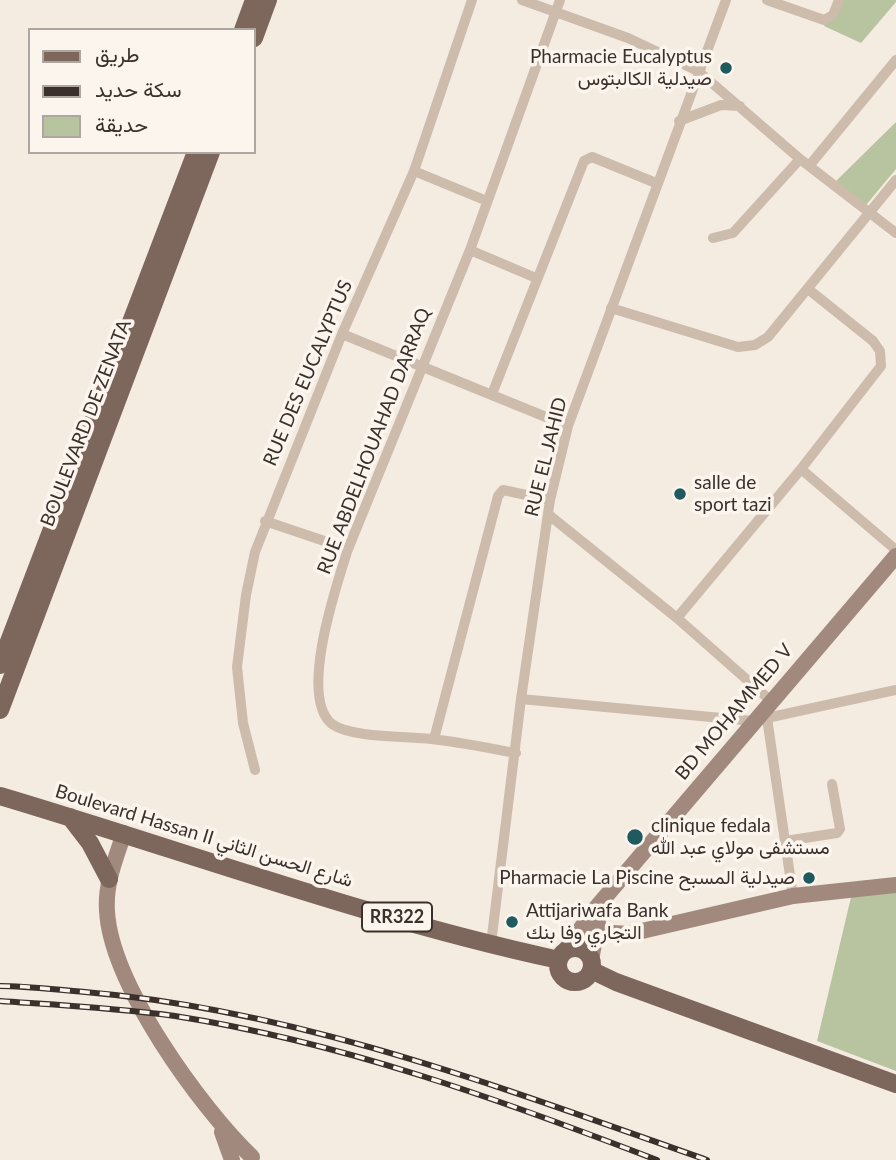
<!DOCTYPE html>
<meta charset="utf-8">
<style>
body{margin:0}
#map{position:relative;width:896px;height:1160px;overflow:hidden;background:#f4ebe1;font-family:Lato,Vazirmatn,sans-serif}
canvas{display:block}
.legend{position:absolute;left:28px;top:28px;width:228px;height:126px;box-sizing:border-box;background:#fbf5ee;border:2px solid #aea6a0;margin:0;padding:9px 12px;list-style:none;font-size:21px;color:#3b302b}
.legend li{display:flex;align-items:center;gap:14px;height:35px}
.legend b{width:35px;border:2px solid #aea6a0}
</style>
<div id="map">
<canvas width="896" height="1160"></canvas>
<ul class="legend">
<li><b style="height:9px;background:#7d675c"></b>طريق</li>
<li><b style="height:9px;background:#3b302b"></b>سكة حديد</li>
<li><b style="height:19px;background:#b8c4a0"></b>حديقة</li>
</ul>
</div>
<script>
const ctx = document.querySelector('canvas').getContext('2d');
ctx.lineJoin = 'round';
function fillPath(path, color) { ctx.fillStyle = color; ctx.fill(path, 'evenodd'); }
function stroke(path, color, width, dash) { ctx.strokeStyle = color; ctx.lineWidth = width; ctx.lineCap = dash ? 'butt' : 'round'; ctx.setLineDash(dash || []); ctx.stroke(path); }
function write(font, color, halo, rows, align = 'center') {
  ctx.font = font + ' Lato,Vazirmatn,sans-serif'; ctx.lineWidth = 7; ctx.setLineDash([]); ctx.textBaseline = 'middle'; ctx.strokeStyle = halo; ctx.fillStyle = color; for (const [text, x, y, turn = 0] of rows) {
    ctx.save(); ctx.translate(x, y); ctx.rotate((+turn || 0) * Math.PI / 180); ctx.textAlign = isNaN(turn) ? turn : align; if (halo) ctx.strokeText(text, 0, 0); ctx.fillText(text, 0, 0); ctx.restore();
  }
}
const green = new Path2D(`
 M835 0H896V2L861 43 824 26Z
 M896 122V169L866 205 833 184Z
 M896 891V1071L817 1041 852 893Z`);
const street = new Path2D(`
 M522 0 628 38 698 71 800 159 896 233
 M767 0 824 20 833 15 839 0
 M679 121 721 105 740 106
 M809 166 896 60
 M414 171 487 201
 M713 238 733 233 800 159
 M470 250 536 278
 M611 308 738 347 755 345 768 337 896 180
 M342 334 568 426
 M492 394 584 161 592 157 656 183
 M801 469 896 550
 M549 515 677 618 770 700
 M265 521 348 549
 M677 618 801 469 881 366 880 351 873 341 808 289
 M521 699 753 721 896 690
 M767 718 793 896
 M434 739 498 496 503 490 550 500
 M516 753C488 748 460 742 431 739 407 736 351 738 332 724 298 697 337 584 348 549L470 250 560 0
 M255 770 243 723 237 667 246 595 255 552 342 334 414 171 472 0
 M785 841 837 833 840 829 832 784
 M491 944 521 699 550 500 568 426 726 0`);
const secondary = new Path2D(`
 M124 833C116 858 105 883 107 911 111 984 200 1107 252 1157
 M596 932 629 934 793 896 896 885
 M564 952 595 909 896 556
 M591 960 598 923
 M222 1132 232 1160`);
const primary = new Path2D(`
 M243 30 254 0
 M254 38 268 0
 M0 665 196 152
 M0 710 211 152
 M0 796C185 851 369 919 559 960
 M70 817 90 843 109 879
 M558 965a17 17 0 1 1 34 0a17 17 0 1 1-34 0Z
 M591 970 616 982 896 1084`);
const rail = new Path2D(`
 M0 986C28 986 57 990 85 992 299 1010 505 1089 707 1160
 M0 1001C58 1005 117 1008 175 1016 341 1042 501 1100 657 1160`);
const markers = [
 [726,68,7,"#1f5a5e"],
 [680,494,7,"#1f5a5e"],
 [635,837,9,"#1f5a5e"],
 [809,878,7,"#1f5a5e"],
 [512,922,7,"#1f5a5e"]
];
const shields = [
 [397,917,70]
];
const shieldNames = [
 ["RR322",397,917]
];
const poiNames = [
 ["Pharmacie Eucalyptus",712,57,"right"],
 ["صيدلية الكالبتوس",712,79,"right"],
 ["salle de",694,483],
 ["sport tazi",694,505],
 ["clinique fedala",651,826],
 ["مستشفى مولاي عبد الله",651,848],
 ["Pharmacie La Piscine صيدلية المسبح",795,878,"right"],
 ["Attijariwafa Bank",526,911],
 ["التجاري وفا بنك",526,933]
];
const streetNames = [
 ["RUE DES EUCALYPTUS",308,373,-67],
 ["BOULEVARD DE ZENATA",86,423,-69],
 ["RUE ABDELHOUAHAD DARRAQ",374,441,-69],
 ["RUE EL JAHID",546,457,-76],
 ["BD MOHAMMED V",734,712,-50],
 ["Boulevard Hassan II شارع الحسن الثاني",204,836,17]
];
fillPath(green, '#b8c4a0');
stroke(street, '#cdbbac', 10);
stroke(secondary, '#a18a7d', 16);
stroke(primary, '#7d675c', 18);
stroke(rail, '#3b302b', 6);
stroke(rail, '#fbf5ee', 3.5, [10]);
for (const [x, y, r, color] of markers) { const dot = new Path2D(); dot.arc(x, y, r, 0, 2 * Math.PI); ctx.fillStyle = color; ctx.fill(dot); stroke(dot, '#fbf5ee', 2.5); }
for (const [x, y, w] of shields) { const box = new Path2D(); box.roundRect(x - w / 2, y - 14.5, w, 29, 5); ctx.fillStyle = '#fbf5ee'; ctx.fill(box); stroke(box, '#3b302b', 2); }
write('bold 18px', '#3b302b', null, shieldNames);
write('19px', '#3b302b', '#fbf5ee', poiNames, 'left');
write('19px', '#3b302b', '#fbf5ee', streetNames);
</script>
